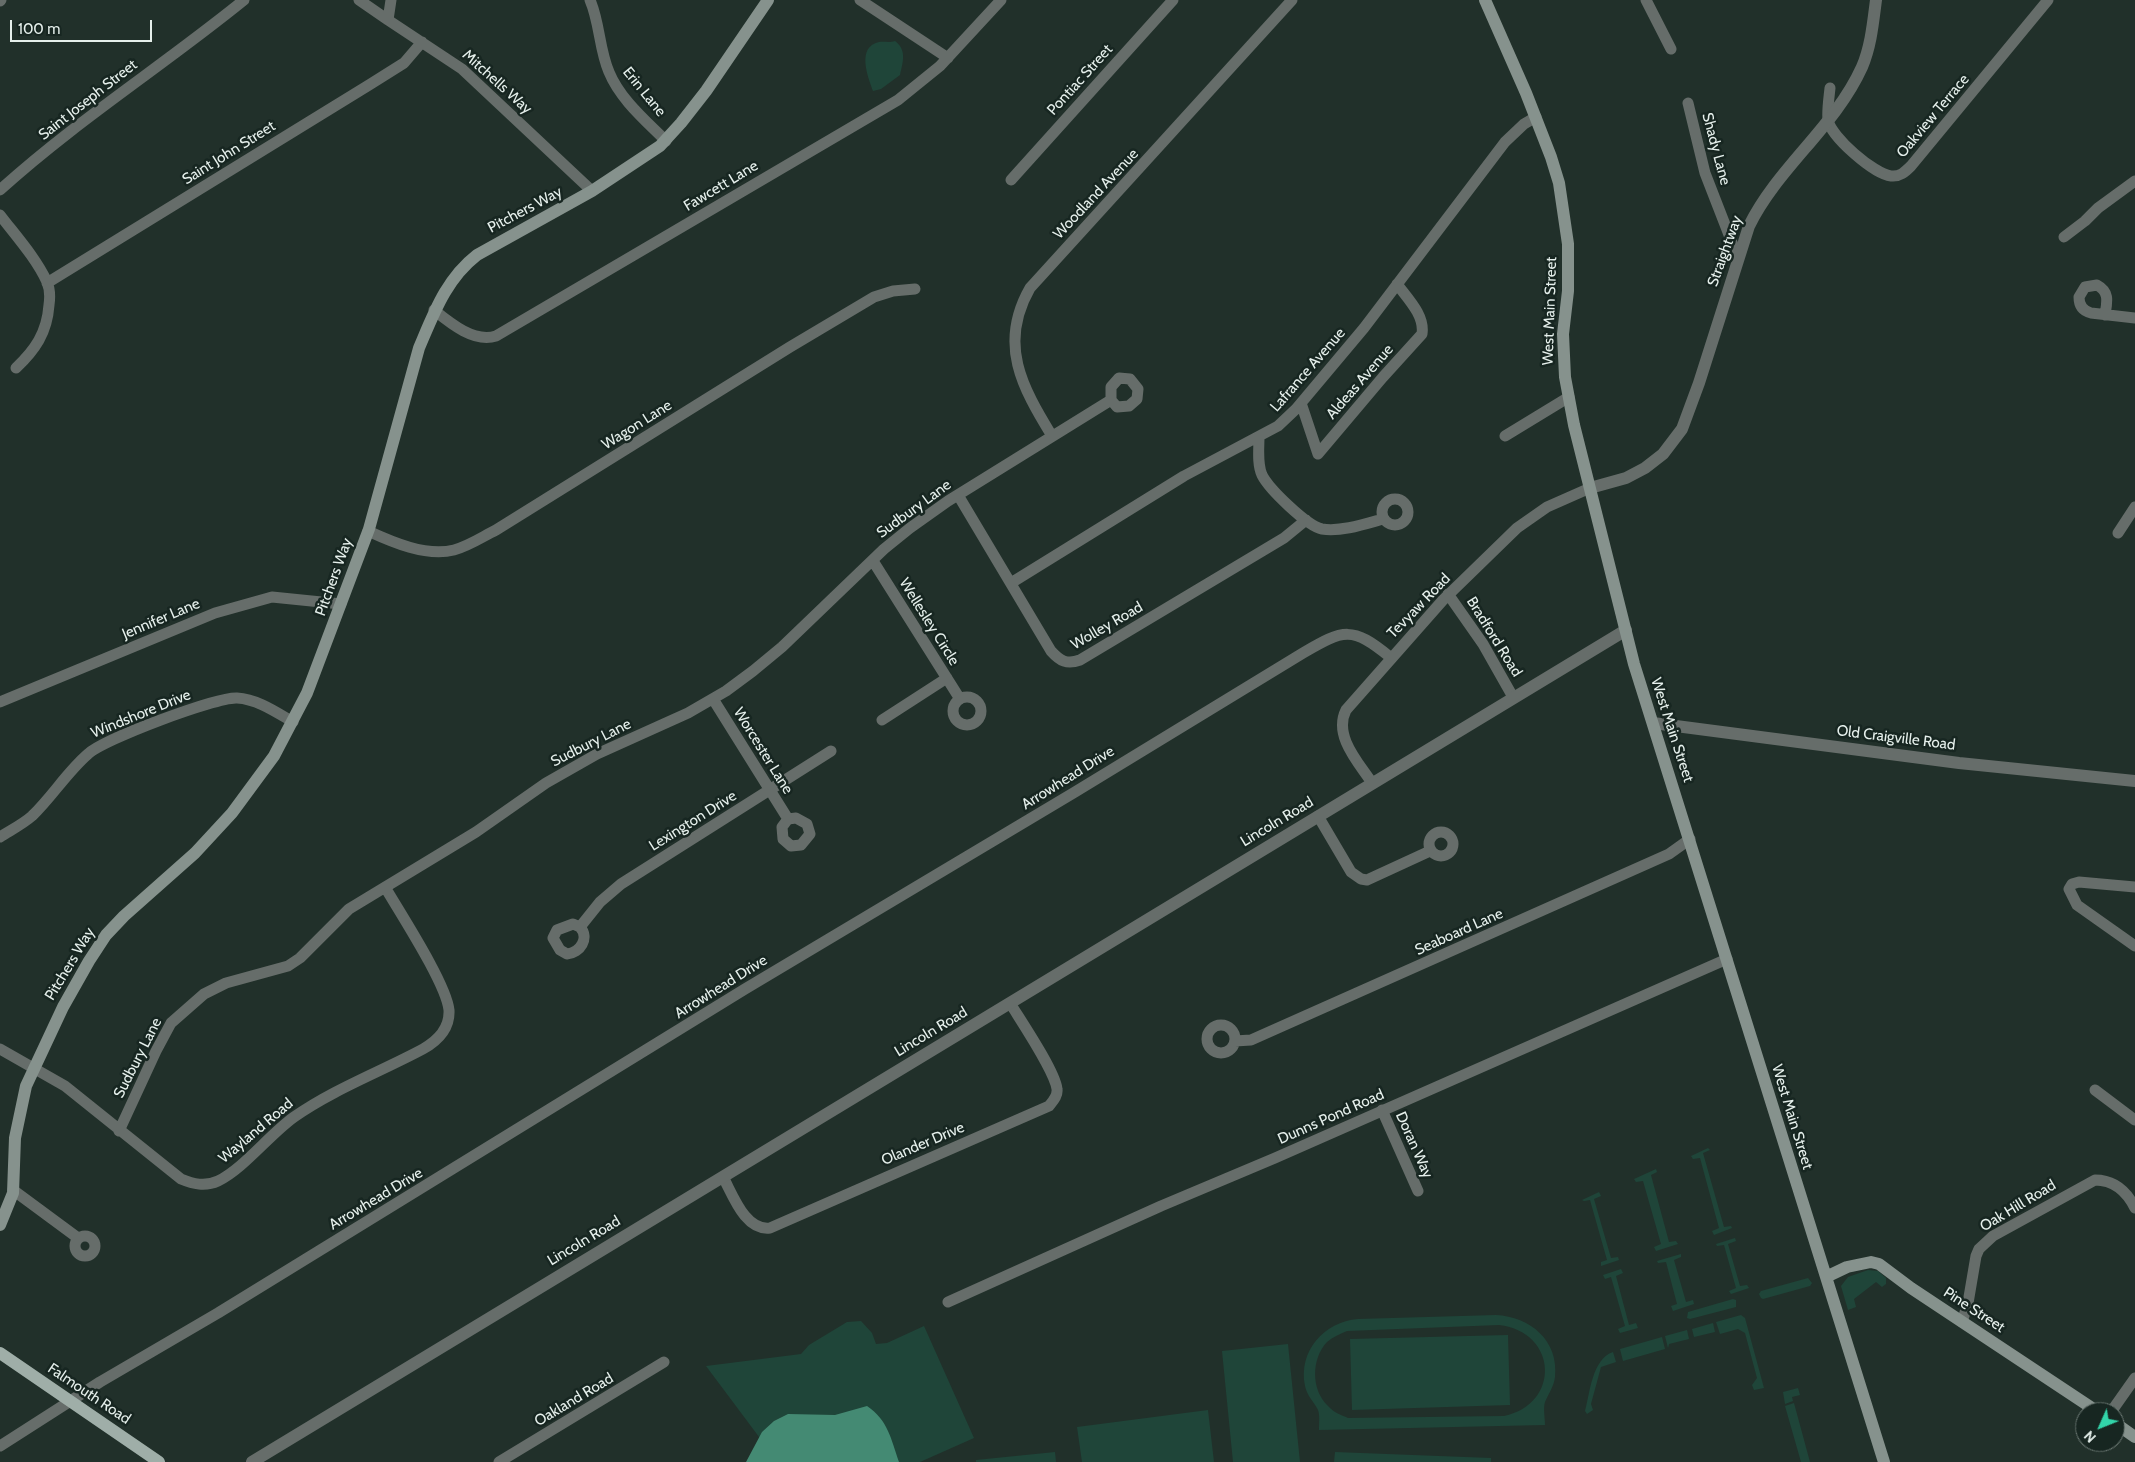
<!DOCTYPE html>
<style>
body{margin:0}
#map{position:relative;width:2135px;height:1462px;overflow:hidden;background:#21302a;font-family:Cabin,sans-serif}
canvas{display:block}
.north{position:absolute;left:2075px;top:1402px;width:50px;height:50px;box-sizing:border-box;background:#172621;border:1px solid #6a7772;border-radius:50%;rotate:226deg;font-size:14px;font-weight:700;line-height:20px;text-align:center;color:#e6f0ec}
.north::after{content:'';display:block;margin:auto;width:18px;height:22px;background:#32d4a9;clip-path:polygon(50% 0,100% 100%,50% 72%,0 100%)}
.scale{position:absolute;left:10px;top:20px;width:142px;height:22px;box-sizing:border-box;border:2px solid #e6f0ec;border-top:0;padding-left:6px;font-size:15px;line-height:18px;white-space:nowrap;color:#e6f0ec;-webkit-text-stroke:4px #172621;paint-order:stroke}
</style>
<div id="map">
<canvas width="2135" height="1462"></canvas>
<div class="north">N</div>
<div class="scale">100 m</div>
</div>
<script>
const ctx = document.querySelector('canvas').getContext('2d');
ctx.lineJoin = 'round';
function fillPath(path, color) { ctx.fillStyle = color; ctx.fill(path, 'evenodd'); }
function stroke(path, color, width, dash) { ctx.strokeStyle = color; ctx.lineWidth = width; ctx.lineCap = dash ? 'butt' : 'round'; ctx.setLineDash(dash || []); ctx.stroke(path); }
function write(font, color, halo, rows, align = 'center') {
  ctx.font = font + ' Cabin,sans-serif'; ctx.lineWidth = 5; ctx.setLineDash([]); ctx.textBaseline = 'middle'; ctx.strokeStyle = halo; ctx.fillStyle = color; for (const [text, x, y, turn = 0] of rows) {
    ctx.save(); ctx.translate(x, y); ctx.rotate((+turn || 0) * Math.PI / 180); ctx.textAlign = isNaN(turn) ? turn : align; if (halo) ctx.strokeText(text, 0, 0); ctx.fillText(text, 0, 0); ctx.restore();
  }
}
const green = new Path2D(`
 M895 41C907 50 903 62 900 75L881 89 873 91C868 77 856 47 879 42 884 41 889 43 895 41Z
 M1708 1148 1710 1150 1703 1153 1724 1227 1731 1226 1732 1228 1714 1235 1712 1231 1719 1228 1700 1158 1693 1159 1691 1156Z
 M1656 1169 1657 1172 1651 1175 1669 1242 1676 1241 1678 1244 1656 1251 1654 1247 1661 1244 1643 1181 1636 1182 1634 1179Z
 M1599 1192 1601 1196 1594 1199 1611 1258 1618 1257 1619 1260 1601 1266V1262L1607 1260 1590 1200 1584 1201 1582 1200Z
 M1735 1238 1736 1241 1728 1244 1740 1286 1747 1285 1749 1288 1731 1294 1729 1291 1736 1288 1724 1245 1717 1246 1716 1244Z
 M1681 1254V1257L1674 1260 1686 1302 1693 1300 1694 1304 1673 1311 1671 1306 1677 1304 1666 1262 1658 1263 1657 1261Z
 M1621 1269 1623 1273 1616 1276 1629 1325 1636 1323 1638 1328 1620 1333 1618 1329 1625 1326 1611 1277 1605 1279 1603 1275Z
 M1868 1270 1878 1271 1886 1278V1284L1882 1287 1876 1282 1854 1299 1856 1307 1848 1310 1841 1286 1848 1277Z
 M1808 1278 1812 1283 1810 1286 1763 1299 1761 1298 1759 1294 1761 1291Z
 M1733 1299 1736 1300V1307L1690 1319 1687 1318 1688 1312Z
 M1496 1315C1530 1317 1559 1340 1555 1377 1554 1386 1549 1393 1545 1402 1543 1408 1545 1418 1545 1425L1319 1430C1319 1424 1320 1415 1318 1410 1314 1402 1307 1396 1305 1386 1298 1351 1324 1322 1358 1319ZM1499 1325C1558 1332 1561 1404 1504 1416L1348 1418C1341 1415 1333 1412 1328 1406 1311 1390 1311 1359 1327 1342 1333 1337 1340 1334 1347 1331Z
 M1741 1315 1745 1318 1764 1388 1754 1390 1752 1385 1757 1378 1745 1333 1738 1329 1720 1334 1716 1322Z
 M861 1321 872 1333 876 1344 887 1343 924 1326 974 1438 920 1462H773L774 1457 706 1366 801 1354 809 1345 847 1322Z
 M1713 1323 1715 1332 1694 1337 1692 1329Z
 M1687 1330 1689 1339 1669 1344 1668 1348 1665 1336Z
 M1508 1335 1510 1405 1352 1410 1350 1339Z
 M1662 1337 1665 1349 1623 1361 1620 1349Z
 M1288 1344 1300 1462H1233L1222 1351Z
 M1613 1352 1616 1362 1601 1367 1591 1404 1593 1410 1587 1414 1585 1411C1590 1393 1592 1359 1613 1352Z
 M1798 1388 1800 1395 1792 1397 1793 1401 1785 1404 1783 1392Z
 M1794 1403 1810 1462H1801L1785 1406Z
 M1208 1410 1214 1462H1082L1077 1427Z
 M1055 1452 1056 1462H976V1460Z
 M1335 1452 1491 1458V1462H1334Z`);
const water = new Path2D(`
 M867 1406C888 1420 891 1439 899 1462H746L762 1432 774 1421 788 1414 835 1415Z`);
const minor = new Path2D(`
 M359 0 388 20
 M391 0 388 20 462 69 592 191
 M590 0C600 23 599 49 609 72 620 99 645 120 666 141
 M860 0 948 58
 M1646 0 1671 49
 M0 1 1 0
 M1830 88C1829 98 1827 110 1828 120 1831 137 1874 174 1891 176 1900 177 1905 172 1911 166L2048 0
 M1688 103 1705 173 1738 258
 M1011 180 1173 0
 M0 190C76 121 164 65 244 0
 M0 215C16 236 36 258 47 282 50 289 50 298 49 305 47 333 35 350 16 368
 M2064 237 2085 221 2098 208 2135 181
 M47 283 369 85 404 63 422 42
 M434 310C450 323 474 343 496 336L898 100 940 66 1001 0
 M2105 315C2107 302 2110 292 2097 285L2085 287 2079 297C2079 306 2083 311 2091 313L2135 318
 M1301 403 1318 454 1383 377 1422 334C1425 315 1407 298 1397 284
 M1052 436C1022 387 998 344 1030 288L1292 0
 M1505 436 1569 397
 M1259 437C1259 449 1257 464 1262 475 1269 489 1307 526 1322 529 1341 532 1365 524 1383 519
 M958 495 1051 651C1060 661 1067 665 1080 660L1284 538 1306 520
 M1382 512a13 13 0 1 1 26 0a13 13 0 1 1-26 0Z
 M368 531C392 542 426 557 454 550 469 546 482 537 496 530L790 347 874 297 893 291 915 289
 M2118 533 2135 507
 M873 561 960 699
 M1011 583 1184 476 1278 426 1296 409 1364 328 1505 142 1524 124 1536 117
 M1448 594 1483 644 1513 697
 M953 711a14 14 0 1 1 28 0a14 14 0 1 1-28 0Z
 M713 699 788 819 796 818 807 824 810 834 801 845 791 846 783 839 782 827 788 819
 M0 702 215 613 272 597 341 604
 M882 720 947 678
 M1372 783C1359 763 1333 736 1346 710L1443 600 1517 528 1547 507 1590 488
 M1318 816 1351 872 1361 879 1367 880 1430 851
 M1429 844a12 12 0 1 1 24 0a12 12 0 1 1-24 0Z
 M0 837C11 830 23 824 32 816 52 797 67 772 88 754 104 739 216 697 237 698 257 699 276 712 293 722
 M2135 887 2079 882 2072 884 2069 889 2077 905 2135 946
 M580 927C590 938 580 953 567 954L560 950 553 938 557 930 573 924 580 927 600 902 621 884 831 751
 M1207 1039a14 14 0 1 1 28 0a14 14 0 1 1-28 0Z
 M1235 1041 1251 1040 1669 854 1690 839
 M0 1049 65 1086 181 1179C193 1184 205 1187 218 1181 243 1169 269 1135 294 1117 334 1089 380 1072 423 1049 439 1040 450 1028 449 1010 446 983 400 913 385 887
 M2095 1090 2135 1120
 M1382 1110 1418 1191
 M119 1131 156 1051 171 1023 204 994 226 983 288 966 300 958 349 909 476 832 546 783 597 754 688 713 726 691 753 671 782 647 884 549 910 528 948 501 1111 400V387L1119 378 1130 379 1138 389 1137 399 1129 406 1117 407 1111 400
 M723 1177C733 1195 745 1231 770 1228L1049 1106C1053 1101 1058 1096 1057 1089 1055 1071 1021 1021 1010 1003
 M13 1190 78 1238
 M75 1246a10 10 0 1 1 20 0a10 10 0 1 1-20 0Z
 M948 1302 1161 1206 1275 1158 1727 959
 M1962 1322 1968 1303 1976 1256 1979 1249 1993 1236 2095 1180C2114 1180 2127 1192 2135 1208
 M2111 1412 2135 1378
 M0 1446 100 1382 218 1313 745 989 1075 792 1303 653C1344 629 1352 626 1390 657
 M499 1462 664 1362`);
const tertiary = new Path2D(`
 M1590 488 1626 478 1645 468 1663 454 1682 429 1699 383 1749 226C1778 167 1835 127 1862 67 1871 46 1873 23 1876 0
 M1653 723 1959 763 2135 781
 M252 1462 1626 630`);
const secondary = new Path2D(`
 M1485 0 1526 93 1551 157 1559 183 1568 244V291L1563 334 1565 377 1574 425 1634 664 1884 1462
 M0 1225 13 1193 15 1138 26 1086 63 1007 89 961 106 935 124 916 195 853 232 813 274 756 307 693 369 529 419 348C434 313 446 279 477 255L592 191 660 146 681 123 706 91 768 0
 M1826 1277 1847 1267 1871 1262 1879 1264 1911 1288 2098 1412
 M2115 1423 2135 1437`);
const primary = new Path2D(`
 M0 1353 159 1462`);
const streetNames = [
 ["Pontiac Street",1080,80,-48],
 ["Mitchells Way",497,82,42],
 ["Erin Lane",644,92,51],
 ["Saint Joseph Street",88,100,-38],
 ["Oakview Terrace",1933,116,-50],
 ["Shady Lane",1716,149,75],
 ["Saint John Street",229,153,-32],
 ["Fawcett Lane",721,186,-31],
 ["Woodland Avenue",1096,194,-47],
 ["Pitchers Way",525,210,-28],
 ["Straightway",1725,251,-70],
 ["West Main Street",1550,311,-88],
 ["Lafrance Avenue",1308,370,-49],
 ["Aldeas Avenue",1360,382,-49],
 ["Wagon Lane",637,425,-32],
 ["Sudbury Lane",914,509,-36],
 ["Pitchers Way",334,577,-70],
 ["Tevyaw Road",1419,606,-46],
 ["Jennifer Lane",161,619,-23],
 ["Wellesley Circle",929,622,58],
 ["Wolley Road",1107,626,-30],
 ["Bradford Road",1494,637,58],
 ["Windshore Drive",141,714,-22],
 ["West Main Street",1672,730,72],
 ["Old Craigville Road",1896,738,7],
 ["Sudbury Lane",591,743,-27],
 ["Worcester Lane",763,751,58],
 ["Arrowhead Drive",1068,778,-32],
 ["Lexington Drive",693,821,-32],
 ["Lincoln Road",1277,822,-31],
 ["Seaboard Lane",1459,932,-24],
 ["Pitchers Way",70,964,-59],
 ["Arrowhead Drive",721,987,-32],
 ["Lincoln Road",931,1032,-31],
 ["Sudbury Lane",138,1058,-63],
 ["Dunns Pond Road",1331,1117,-24],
 ["West Main Street",1792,1117,73],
 ["Wayland Road",256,1131,-40],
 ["Olander Drive",923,1144,-23],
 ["Doran Way",1414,1145,66],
 ["Arrowhead Drive",376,1199,-31],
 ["Oak Hill Road",2018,1206,-31],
 ["Lincoln Road",584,1241,-31],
 ["Pine Street",1974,1310,33],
 ["Falmouth Road",89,1394,34],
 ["Oakland Road",574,1400,-31]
];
fillPath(green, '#1f4539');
fillPath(water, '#448a73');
stroke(minor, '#666d6a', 11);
stroke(tertiary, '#666d6a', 12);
stroke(secondary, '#86928d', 12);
stroke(primary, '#9faea8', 12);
write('15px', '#e6f0ec', '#172621', streetNames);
</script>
